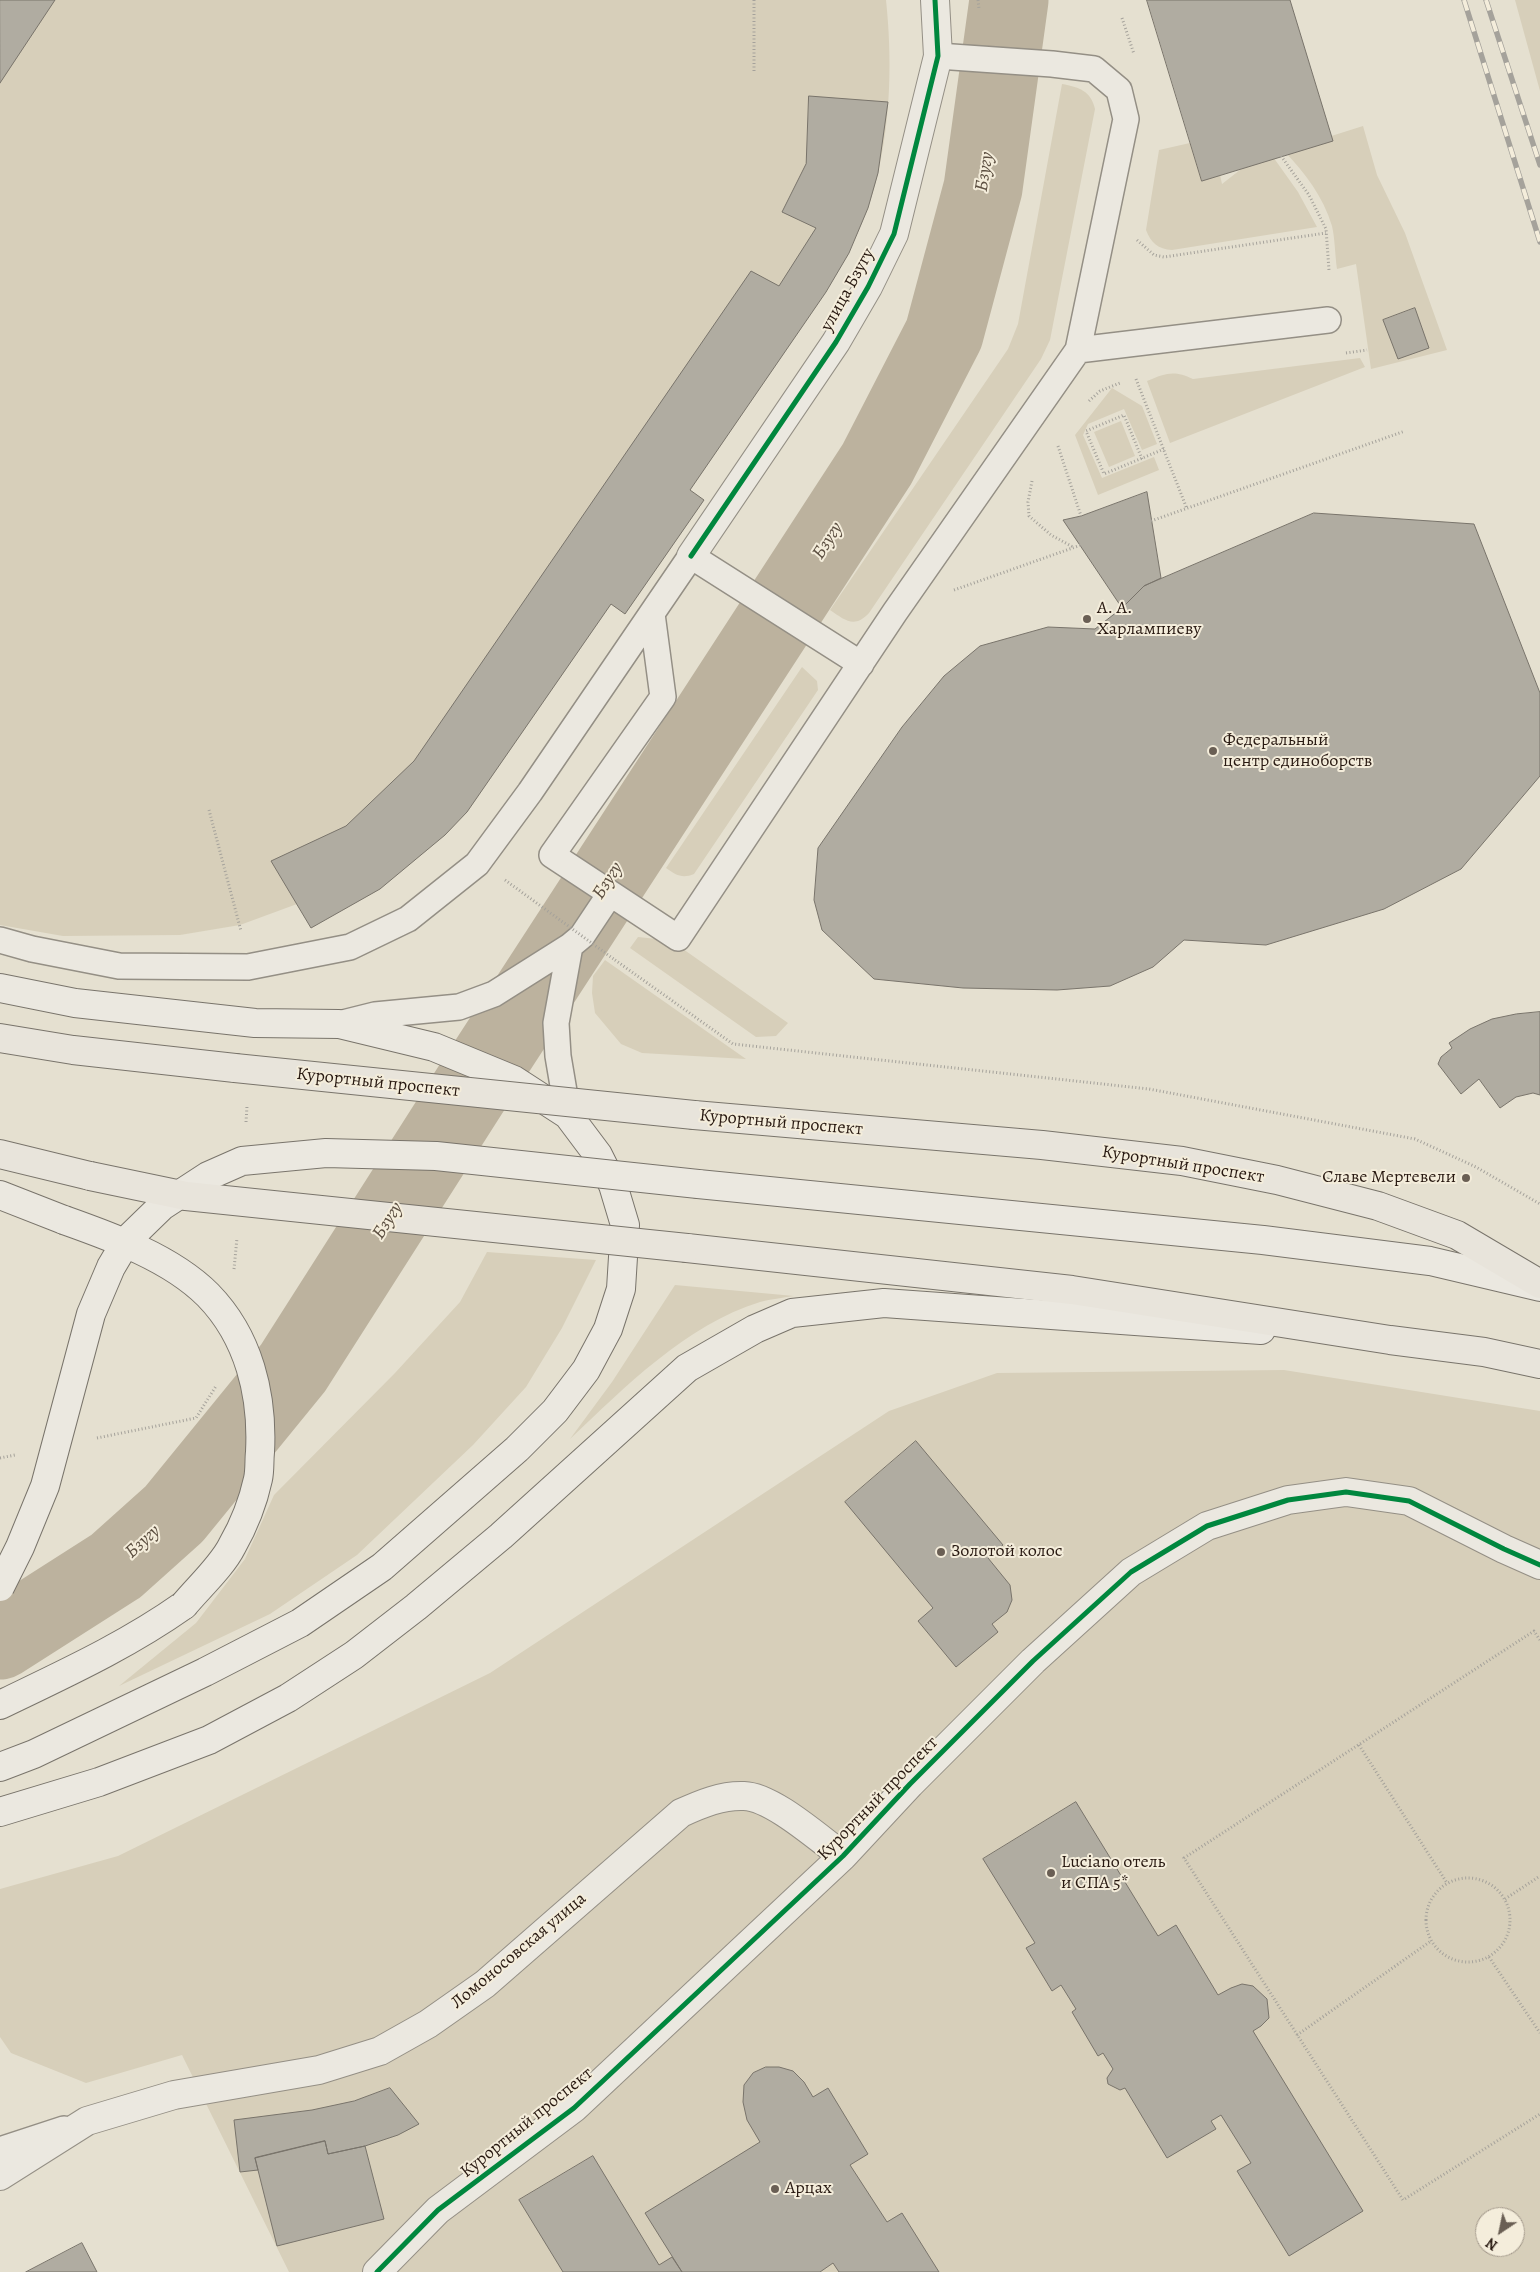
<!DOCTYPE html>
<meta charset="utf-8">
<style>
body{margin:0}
#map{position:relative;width:1540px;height:2272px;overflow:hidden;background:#e5e0d0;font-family:Alegreya,serif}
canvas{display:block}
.north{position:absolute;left:1475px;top:2207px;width:50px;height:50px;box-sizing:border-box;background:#f4eddb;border:1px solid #a2988a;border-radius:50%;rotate:214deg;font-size:14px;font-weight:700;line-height:20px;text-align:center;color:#281911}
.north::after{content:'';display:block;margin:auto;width:18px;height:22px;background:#6a5f54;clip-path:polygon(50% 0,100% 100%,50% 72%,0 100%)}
</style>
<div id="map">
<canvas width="1540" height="2272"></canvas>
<div class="north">N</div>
</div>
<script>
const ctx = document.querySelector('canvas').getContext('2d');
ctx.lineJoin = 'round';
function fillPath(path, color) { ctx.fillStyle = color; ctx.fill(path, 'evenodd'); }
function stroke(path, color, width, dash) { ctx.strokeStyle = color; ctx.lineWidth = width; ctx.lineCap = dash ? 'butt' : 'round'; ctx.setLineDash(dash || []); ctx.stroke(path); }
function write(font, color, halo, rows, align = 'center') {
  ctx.font = font + ' Alegreya,serif'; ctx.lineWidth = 4; ctx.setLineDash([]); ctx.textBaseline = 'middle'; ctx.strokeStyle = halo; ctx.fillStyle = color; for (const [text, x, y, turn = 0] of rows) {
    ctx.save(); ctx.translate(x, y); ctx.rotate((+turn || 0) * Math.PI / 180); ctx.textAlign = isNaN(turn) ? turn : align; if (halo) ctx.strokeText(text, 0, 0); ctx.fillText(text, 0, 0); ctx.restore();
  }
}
const green = new Path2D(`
 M0 0H886C892 57 891 117 878 173 863 242 821 299 782 356 751 401 721 445 690 490L704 500 625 614 611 604 467 812 445 835 380 889 311 928 297 904 240 925 180 935 63 936 0 925Z
 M1515 0H1540V91Z
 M1062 84C1079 87 1091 91 1095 109L1050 340 1041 359 869 613C854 629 845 620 830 610L1008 349 1018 324Z
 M1363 126 1377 175 1405 233 1447 350 1371 369 1356 264 1337 269C1335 255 1335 239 1332 226 1323 196 1305 173 1284 151Z
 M1212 138 1222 184 1245 166 1271 154 1298 192 1317 227 1172 250C1158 249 1151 243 1146 230L1159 150Z
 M1360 358 1365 367 1170 443 1147 381C1166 373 1174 370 1193 379Z
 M1112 388 1142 406 1157 444 1142 450 1124 409 1088 424 1083 435 1102 478 1154 457 1159 470 1098 495 1075 435Z
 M1121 421 1135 456 1109 467 1094 432Z
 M802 667 817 681 818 690 694 874C682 879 676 875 666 868Z
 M638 937 657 939 666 937 788 1023 776 1036 756 1037 630 948Z
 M605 960 746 1059 642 1053 621 1044 595 1013 592 993 593 976Z
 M487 1252 596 1260 562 1328 526 1387 473 1445 357 1555 270 1614 119 1686 196 1623 245 1559 274 1495 395 1373 460 1302Z
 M675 1285 794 1296C782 1298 771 1299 760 1302 686 1325 625 1387 570 1439L612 1382Z
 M1284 1370 1540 1411V2272H289L182 2055 86 2083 11 2053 0 2037V1889L118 1856 490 1673 889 1411 997 1373ZM1485 2217H1515V2247H1485Z`);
const river = new Path2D(`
 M0 1640 116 1566 174 1514 293 1368 476 1081 877 464 944 334 983 188 1009 0`);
const building = new Path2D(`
 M0 0H55L0 83Z
 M1147 0H1290L1333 141 1202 181Z
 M809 96 888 102 878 173 868 208 849 253 826 292 690 490 704 500 625 614 611 604 467 812 445 835 380 889 311 928 271 861 346 826 414 761 751 271 779 286 816 228 782 212 806 164Z
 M1415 308 1429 348 1398 359 1383 320Z
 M1147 492 1161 578 1144 586 1122 608 1063 520 1081 516Z
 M1314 513 1474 524 1540 693V776L1461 869 1384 909 1266 945 1184 940 1153 967 1110 986 1057 990 963 988 874 979 822 930 814 900 818 848 902 727 944 676 980 646 1048 627 1095 629 1122 608 1144 586Z
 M1540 1012V1095L1533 1093 1516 1097 1500 1108 1479 1079 1461 1094 1438 1064 1441 1057 1452 1048 1449 1043 1470 1029 1492 1019 1516 1014Z
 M916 1441 1003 1545 988 1558 1010 1585 1012 1600 1007 1612 992 1624 998 1632 956 1667 918 1621 933 1608 845 1502Z
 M1076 1802 1158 1936 1176 1925 1218 1995 1231 1988 1242 1984 1253 1986 1267 1999 1269 2018 1261 2026 1253 2031 1363 2211 1289 2256 1237 2171 1251 2163 1221 2115 1211 2121 1216 2129 1167 2158 1125 2088 1120 2090 1108 2084 1107 2078 1113 2069 1103 2053 1098 2056 1072 2012 1076 2009 1061 1985 1052 1991 1026 1948 1035 1943 983 1859Z
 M766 2067H779L793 2071 804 2082 813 2097 828 2088 868 2154 850 2165 887 2222 902 2213 939 2272H839L833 2263 820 2272H682L645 2213 760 2142 747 2120 743 2102 744 2085 753 2073Z
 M390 2088 419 2124 398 2135 365 2146 328 2154 325 2141 255 2158 258 2170 240 2172 234 2120 312 2110 354 2101Z
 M325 2141 328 2154 365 2146 384 2219 277 2246 255 2158Z
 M593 2156 659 2265 672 2257 682 2272H563L519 2200Z
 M82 2243 97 2272H26Z`);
const path = new Path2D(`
 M754 0V71
 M978 0 979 9
 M1122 18 1134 54
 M1281 156 1309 195 1326 229 1329 270
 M1137 240 1154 255 1164 257 1326 233
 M1346 353 1367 350
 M1136 379 1187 509
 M1089 401 1100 391 1120 383
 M1058 446 1081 516
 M1142 459 1124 415 1086 431 1104 474 1164 449
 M1032 481 1028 502 1029 516 1051 535 1073 547
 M1151 521 1405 431
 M954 590 1081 545
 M209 810 241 931
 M615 960 733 1044 1149 1089 1415 1139 1476 1167 1540 1204
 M246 1122 247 1106
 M234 1269 237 1238
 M97 1438 196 1418 216 1386
 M0 1458 15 1455
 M1540 1640 1534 1631 1184 1858 1403 2200 1540 2114
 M1359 1745 1447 1883
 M1426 1920a42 42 0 1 1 84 0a42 42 0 1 1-84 0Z
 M1505 1899 1540 1876
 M1489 1957 1540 2033
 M1297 2035 1431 1941`);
const lane = new Path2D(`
 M1078 350 1328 320
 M652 614 663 697 552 855 678 938 895 612 1078 350 1126 119 1119 90 1094 69 1052 64 938 56
 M0 940 32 949 119 966 248 967 350 947 408 919 477 864 530 792 691 556 861 664
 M339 1024 375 1015 459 1007 494 994 570 946 582 936 610 894
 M568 1115 558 1056 556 1023 570 946
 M0 2150 64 2129`);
const street = new Path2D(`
 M691 556 836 342 868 287 894 234 938 56 935 0
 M0 2176 87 2121 174 2095 319 2070 380 2051 428 2024 485 1984 681 1813C701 1804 722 1795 744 1796 773 1797 819 1839 843 1856
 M377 2272 438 2210 574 2108 843 1856 910 1784 1033 1661 1131 1572 1207 1526 1288 1500 1346 1492 1409 1501 1504 1549 1540 1565`);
const secondary = new Path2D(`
 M0 988 75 1003 255 1023 339 1024 434 1047 514 1080 568 1115 598 1155 613 1185 625 1225 621 1289 608 1329 586 1370 555 1411 517 1449 382 1567 300 1623 205 1672 34 1754 0 1767
 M698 1184 1263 1240 1430 1261 1540 1287
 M0 1195 64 1220
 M0 1705C64 1674 126 1646 184 1605
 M0 1812 99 1782 209 1740 288 1698 354 1655 416 1607 501 1536 687 1368 755 1329 792 1313 884 1303 1261 1330`);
const primary = new Path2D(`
 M0 1038 73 1050 235 1068
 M694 1115 1042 1145 1182 1161 1277 1180 1378 1206 1457 1235 1540 1284
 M0 1154 90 1176
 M687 1248 1072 1290 1390 1340 1484 1352 1540 1364`);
const rail = new Path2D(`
 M1464 0 1540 242
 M1486 0 1540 165`);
const pathBridge = new Path2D(`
 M505 880 615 960`);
const secondaryBridge = new Path2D(`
 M64 1220C112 1237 171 1258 208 1295 249 1337 263 1395 260 1452 259 1461 260 1470 258 1479 253 1502 244 1525 232 1546 222 1566 199 1587 184 1605
 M0 1587 20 1547 45 1486 91 1314 111 1267 127 1240 162 1206 208 1176 242 1161 326 1153 436 1156 698 1184`);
const primaryBridge = new Path2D(`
 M235 1068 694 1115
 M90 1176 186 1196 687 1248`);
const cycleway = new Path2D(`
 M691 556 836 342 868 287 894 234 938 56 935 0
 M377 2272 438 2210 574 2108 843 1856 910 1784 1033 1661 1131 1572 1207 1526 1288 1500 1346 1492 1409 1501 1504 1549 1540 1565`);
const markers = [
 [1087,619,5,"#6a5f54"],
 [1213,751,5,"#6a5f54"],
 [1466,1178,5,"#6a5f54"],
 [941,1552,5,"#6a5f54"],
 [1051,1873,5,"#6a5f54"],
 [775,2189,5,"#6a5f54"]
];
const streetNames = [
 ["улица Бзугу",848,290,-61],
 ["Курортный проспект",378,1083,6],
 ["Курортный проспект",781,1123,5],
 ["Курортный проспект",1183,1165,9],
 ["Курортный проспект",878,1799,-46],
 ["Ломоносовская улица",519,1951,-40],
 ["Курортный проспект",527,2123,-39]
];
const poiNames = [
 ["А. А.",1097,609],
 ["Харлампиеву",1097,630],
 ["Федеральный",1223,741],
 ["центр единоборств",1223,762],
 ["Славе Мертевели",1456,1178,"right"],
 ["Золотой колос",951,1552],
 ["Luciano отель",1061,1863],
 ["и СПА 5*",1061,1884],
 ["Арцах",785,2189]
];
const waterNames = [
 ["Бзугу",985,172,-81],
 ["Бзугу",828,541,-57],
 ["Бзугу",608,881,-57],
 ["Бзугу",388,1221,-57],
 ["Бзугу",143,1542,-42]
];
fillPath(green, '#d7cfba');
stroke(river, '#bcb29e', 79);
fillPath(building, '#b0aca1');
stroke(building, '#79746b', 1);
stroke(lane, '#948f85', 28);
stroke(street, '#948f85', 30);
stroke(secondary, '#79746b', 30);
stroke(primary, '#79746b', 30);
stroke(path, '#a5a29b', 3, [1, 2.5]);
stroke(lane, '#ebe8e0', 25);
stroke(street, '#ebe8e0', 28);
stroke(secondary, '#ebe8e0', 28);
stroke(primary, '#e8e4db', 28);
stroke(rail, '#a5a29b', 5.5);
stroke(rail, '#f4eddb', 4, [11]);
stroke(secondaryBridge, '#79746b', 30, []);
stroke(primaryBridge, '#79746b', 30, []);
stroke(pathBridge, '#a5a29b', 3, [1, 2.5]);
stroke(secondaryBridge, '#ebe8e0', 28);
stroke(primaryBridge, '#e8e4db', 28);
stroke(cycleway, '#00873e', 5);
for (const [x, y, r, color] of markers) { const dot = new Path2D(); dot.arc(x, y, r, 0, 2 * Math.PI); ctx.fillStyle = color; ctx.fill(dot); stroke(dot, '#f4eddb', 2); }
write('18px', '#281911', '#f4eddb', streetNames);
write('18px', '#281911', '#f4eddb', poiNames, 'left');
write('italic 19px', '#5c4f41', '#f4eddb', waterNames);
</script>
